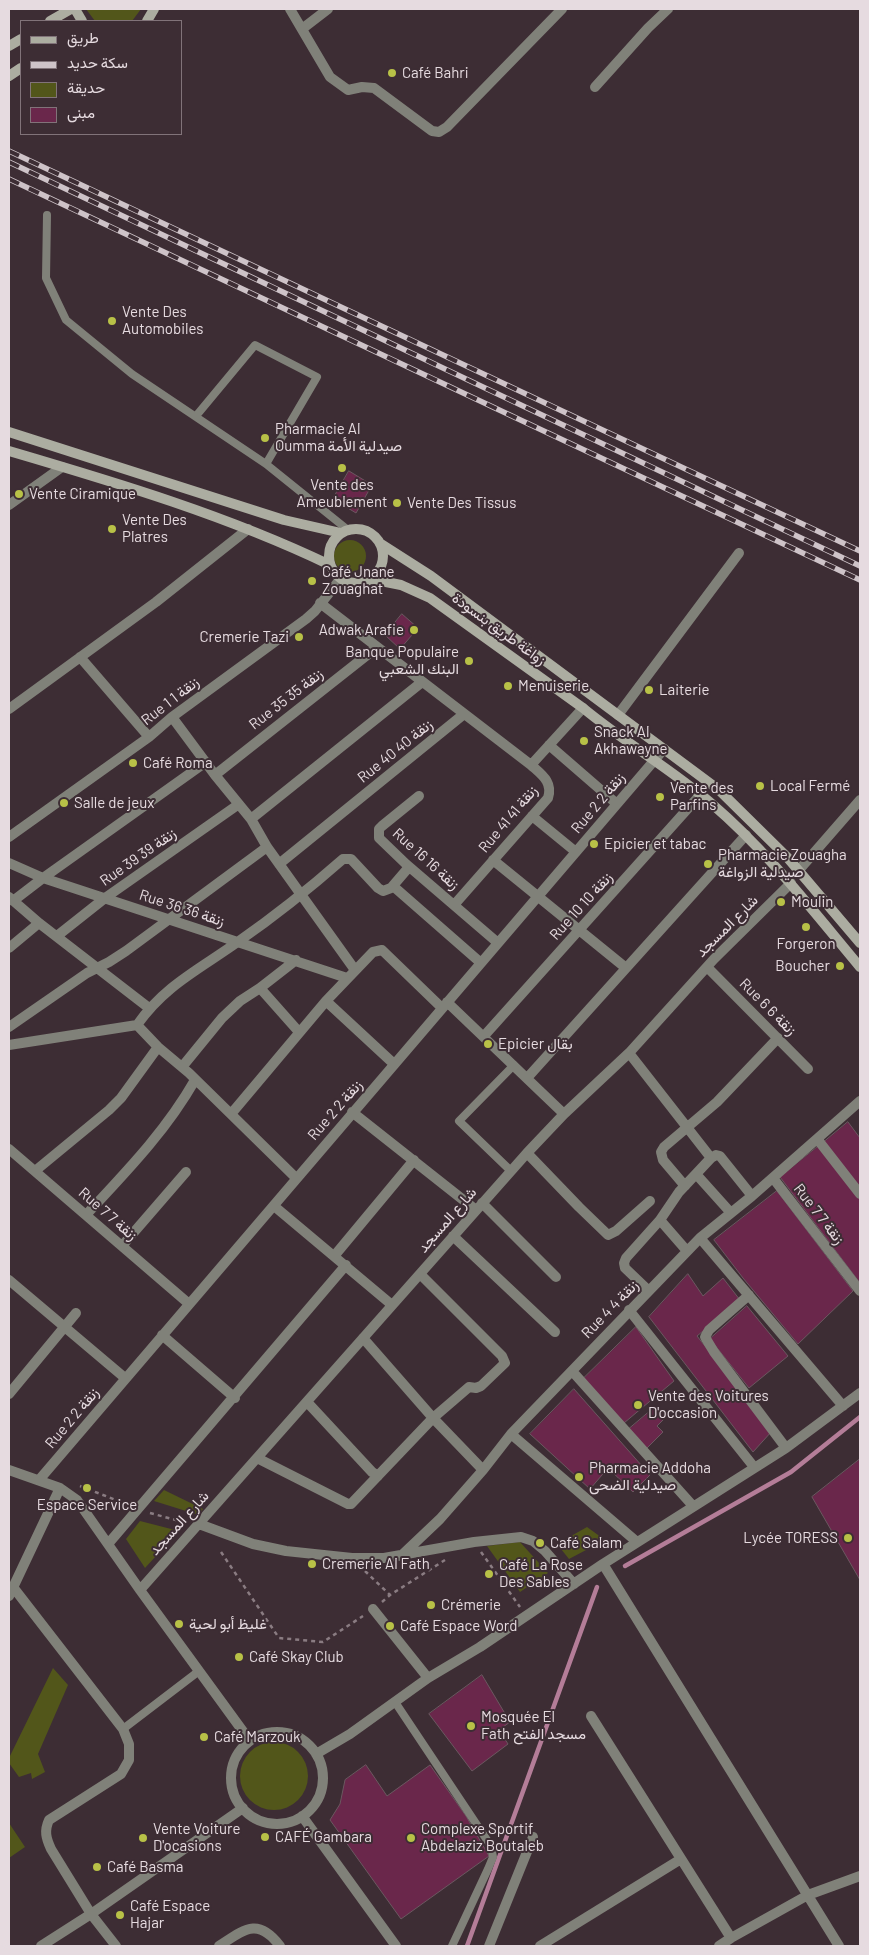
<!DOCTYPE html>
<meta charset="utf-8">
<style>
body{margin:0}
#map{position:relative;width:869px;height:1955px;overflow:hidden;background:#3d2d34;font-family:Barlow,Vazirmatn,sans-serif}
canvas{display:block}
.frame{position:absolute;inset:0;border:10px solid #e6dbe0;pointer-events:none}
.legend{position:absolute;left:20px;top:20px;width:162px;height:115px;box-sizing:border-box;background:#3d2d34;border:1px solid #817379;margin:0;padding:6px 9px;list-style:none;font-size:15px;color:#e6dbe0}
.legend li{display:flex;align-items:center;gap:10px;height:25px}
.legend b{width:25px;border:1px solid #817379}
</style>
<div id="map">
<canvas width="869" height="1955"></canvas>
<div class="frame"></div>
<ul class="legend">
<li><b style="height:6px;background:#acada1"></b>طريق</li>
<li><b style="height:6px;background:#cec3c8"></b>سكة حديد</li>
<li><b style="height:14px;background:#52561a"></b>حديقة</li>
<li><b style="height:14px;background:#6a274b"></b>مبنى</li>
</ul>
</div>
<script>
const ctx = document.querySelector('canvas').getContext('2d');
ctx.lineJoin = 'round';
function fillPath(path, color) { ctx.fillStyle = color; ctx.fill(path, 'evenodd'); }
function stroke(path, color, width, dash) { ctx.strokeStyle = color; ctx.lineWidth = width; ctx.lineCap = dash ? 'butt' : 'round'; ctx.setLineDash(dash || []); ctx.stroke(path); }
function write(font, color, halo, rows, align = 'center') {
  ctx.font = font + ' Barlow,Vazirmatn,sans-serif'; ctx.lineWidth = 4; ctx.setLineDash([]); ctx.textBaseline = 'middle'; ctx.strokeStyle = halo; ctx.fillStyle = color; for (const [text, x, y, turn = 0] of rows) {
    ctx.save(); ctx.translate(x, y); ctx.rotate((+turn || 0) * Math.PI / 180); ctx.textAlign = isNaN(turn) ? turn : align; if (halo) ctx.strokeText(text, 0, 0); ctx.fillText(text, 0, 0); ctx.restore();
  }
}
const green = new Path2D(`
 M86 9H141L132 21H95Z
 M334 556a16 16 0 1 1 32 0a16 16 0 1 1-32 0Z
 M164 1490 203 1509 199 1515 154 1501Z
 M140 1521 179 1531 145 1568 126 1539Z
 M587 1527 605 1540 569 1559 557 1544Z
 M520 1542 548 1573 520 1592 487 1546Z
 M53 1668 68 1685 38 1754 45 1772 32 1779 31 1773 19 1777 9 1763V1758Z
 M240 1776a34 34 0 1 1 68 0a34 34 0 1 1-68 0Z
 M9 1823 25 1847 9 1858Z`);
const stream = new Path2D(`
 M625 1566 791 1472 860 1417
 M467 1946 597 1587`);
const building = new Path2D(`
 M349 471 372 485 356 513 333 499Z
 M402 614 418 628 400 649 385 635Z
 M848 1122 860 1138V1188L824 1142Z
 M820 1145 860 1198V1283L780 1177Z
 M777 1191 853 1291 798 1344 743 1278 714 1240Z
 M688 1274 703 1296 723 1278 740 1300 697 1336 772 1431 753 1452 649 1317Z
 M747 1306 788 1356 749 1388 710 1339Z
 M636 1327 674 1381 624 1423 583 1379Z
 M574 1389 650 1475 633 1492 608 1468 590 1489 530 1434Z
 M655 1407 665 1418 657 1426 663 1432 646 1449 629 1429Z
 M860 1459V1580L812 1497Z
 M482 1675 510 1722 499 1730 508 1744 472 1771 429 1714Z
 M366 1765 387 1796 430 1765 466 1816 489 1856 401 1919 330 1820 340 1804 345 1780Z`);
const path = new Path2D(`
 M80 1486 126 1504
 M150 1513 183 1522
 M221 1552 279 1638 323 1642 363 1616
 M481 1552 520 1607
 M365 1571 390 1595 445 1560
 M382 1602 390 1595`);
const service = new Path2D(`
 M47 215 46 278 66 320 132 374 266 464 348 530
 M196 416 255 345 317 377 266 464
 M511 1171 459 1121 514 1065
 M395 1702 491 1846 493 1857 488 1869 452 1946
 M123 1729 199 1671`);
const pedestrian = new Path2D(`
 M595 87 648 28 668 9
 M629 1310 754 1467`);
const minor = new Path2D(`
 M290 9 330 77 348 90 362 87 374 88 432 131 439 132 447 127 562 9
 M302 29 328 9
 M9 505 62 467
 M320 603 531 765C542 775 553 782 548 798L454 905
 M80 657 149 737
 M9 709 156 602 248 529
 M618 715 739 553
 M172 717 215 775 251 819 267 847 355 970
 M549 745 617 804
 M531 765 583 708
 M215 775 376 648
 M419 796 382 826 379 829V838L406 864 498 943
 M532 816 576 852
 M251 819 422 682
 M9 837 149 737 172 717 306 619 315 611 341 578
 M493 860 626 968
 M9 863 43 878 347 978
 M279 864 464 714
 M799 870 860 800
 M393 886 481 963
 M9 897 39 923 149 1008
 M13 901 43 878 206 762
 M57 936 105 898 239 804
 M9 948 39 923
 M707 967 808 1069
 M260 988 299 1032
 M447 1002 564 1114
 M137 1025 158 1047 189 1073 296 1178
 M9 1027 87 973 109 962 126 951 267 847
 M484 1036 700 795
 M9 1045 137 1025C165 985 200 969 239 941 275 916 310 888 343 859H351L378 888 383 891 391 888 409 867
 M629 1053 711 1158 716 1155 720 1156 752 1196
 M394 1064 326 1001 373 952 382 950 442 1008
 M182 1067 222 1018 240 1001 260 988 296 960
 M528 1077 746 835
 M352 1112 476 1210
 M231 1114 326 1001
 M818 1140 860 1194
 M9 1149 188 1303
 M527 1153 579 1207 608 1235 616 1231 650 1201
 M35 1171 109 1110 121 1098 158 1047
 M696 1174 731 1213
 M773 1178 860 1291
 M685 1186 663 1160 661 1152 664 1147 717 1102 778 1038
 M482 1203 556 1277
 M274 1206 392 1305
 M86 1215C126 1172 166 1131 195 1080
 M660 1220 687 1251
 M453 1236 555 1332
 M700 1238 843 1406
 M122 1246 186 1172
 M335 1255 414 1160
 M9 1280 125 1378
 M648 1290 625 1268 624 1263 626 1258 660 1220 679 1192 711 1158
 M749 1295 709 1330 705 1337 714 1352 786 1448
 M162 1335 235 1398
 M363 1338 433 1418 483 1470
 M572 1371 693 1506
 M9 1394 76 1313
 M307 1402 372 1472 378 1476
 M511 1434 637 1542
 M257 1458 348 1504H351L433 1418 469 1387 476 1388 481 1386 505 1363 502 1356 420 1274
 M9 1470 60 1488 77 1500 140 1590 250 1741
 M39 1480 664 749
 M199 1524 253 1544 286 1551 352 1558H384L474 1542 521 1537 533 1541 545 1551 574 1584
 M108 1544 346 1265
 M401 1556 440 1519 483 1470 511 1434 700 1238 752 1196 860 1101
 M603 1564 839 1946
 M13 1587 123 1729 129 1744V1760L121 1774 49 1820C44 1831 46 1838 51 1849L91 1914 116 1946
 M140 1590 527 1153 564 1114 629 1053 714 959 791 883
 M9 1596 60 1488
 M373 1609 428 1678
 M591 1716 731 1938
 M231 1778a46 46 0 1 1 92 0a46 46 0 1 1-92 0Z
 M316 1754 350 1734 428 1678 480 1647 603 1564 786 1448 860 1393
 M302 1816 396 1946
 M41 1946 91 1914 243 1808
 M219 1946C245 1929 258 1917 280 1946
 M489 1946 533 1837
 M540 1946 681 1859
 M719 1946 731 1938 808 1895 860 1876`);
const secondary = new Path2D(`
 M75 9 82 21
 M50 21 71 9
 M147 21 154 9
 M9 46 21 39
 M9 76 21 68
 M9 432 284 520 341 533
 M9 451C118 483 228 516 330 565
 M329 556a27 27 0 1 1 54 0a27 27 0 1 1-54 0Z
 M381 544 431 576 719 790 787 857 860 943
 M371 579 401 585 430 598 583 708C624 742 671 769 712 804 768 852 813 911 860 967`);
const rail = new Path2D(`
 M9 151 860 551
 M9 162 860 566
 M9 179 860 580`);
const markers = [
 [392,73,5,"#b8c147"],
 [112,321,5,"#b8c147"],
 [265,438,5,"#b8c147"],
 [342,468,5,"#b8c147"],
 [19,494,5,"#b8c147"],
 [397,503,5,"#b8c147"],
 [112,529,5,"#b8c147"],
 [312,581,5,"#b8c147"],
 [414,630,5,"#b8c147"],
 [299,637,5,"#b8c147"],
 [469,661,5,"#b8c147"],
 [508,686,5,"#b8c147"],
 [649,690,5,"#b8c147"],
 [584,741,5,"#b8c147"],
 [133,763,5,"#b8c147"],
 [760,786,5,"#b8c147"],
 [660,797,5,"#b8c147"],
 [64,803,5,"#b8c147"],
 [594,844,5,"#b8c147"],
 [708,864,5,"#b8c147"],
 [781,902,5,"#b8c147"],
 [806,927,5,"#b8c147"],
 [840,966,5,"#b8c147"],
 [488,1044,5,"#b8c147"],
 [638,1405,5,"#b8c147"],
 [579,1477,5,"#b8c147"],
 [87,1488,5,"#b8c147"],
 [848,1538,5,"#b8c147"],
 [540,1543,5,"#b8c147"],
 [312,1564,5,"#b8c147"],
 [489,1574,5,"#b8c147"],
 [431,1605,5,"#b8c147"],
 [179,1624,5,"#b8c147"],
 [390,1626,5,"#b8c147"],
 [239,1657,5,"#b8c147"],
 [471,1726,5,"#b8c147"],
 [204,1737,5,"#b8c147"],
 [265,1837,5,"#b8c147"],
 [143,1838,5,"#b8c147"],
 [411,1838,5,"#b8c147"],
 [97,1867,5,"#b8c147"],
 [120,1915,5,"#b8c147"]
];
const poiNames = [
 ["Café Bahri",402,73],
 ["Vente Des",122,312],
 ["Automobiles",122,329],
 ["Pharmacie Al",275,429],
 ["Oumma صيدلية الأمة",275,446],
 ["Vente des",342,485,"center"],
 ["Ameublement",342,502,"center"],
 ["Vente Ciramique",29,494],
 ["Vente Des Tissus",407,503],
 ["Vente Des",122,520],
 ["Platres",122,537],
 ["Café Jnane",322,572],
 ["Zouaghat",322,589],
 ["Adwak Arafie",404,630,"right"],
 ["Cremerie Tazi",289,637,"right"],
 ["Banque Populaire",459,652,"right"],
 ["البنك الشعبي",459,669,"right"],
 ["Menuiserie",518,686],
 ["Laiterie",659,690],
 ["Snack Al",594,732],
 ["Akhawayne",594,749],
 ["Café Roma",143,763],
 ["Local Fermé",770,786],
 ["Vente des",670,788],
 ["Parfins",670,805],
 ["Salle de jeux",74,803],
 ["Epicier et tabac",604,844],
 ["Pharmacie Zouagha",718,855],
 ["صيدلية الزواغة",718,872],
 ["Moulin",791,902],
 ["Forgeron",806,944,"center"],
 ["Boucher",830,966,"right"],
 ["Epicier بقال",498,1044],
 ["Vente des Voitures",648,1396],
 ["D'occasion",648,1413],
 ["Pharmacie Addoha",589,1468],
 ["صيدلية الضحى",589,1485],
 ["Espace Service",87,1505,"center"],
 ["Lycée TORESS",838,1538,"right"],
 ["Café Salam",550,1543],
 ["Cremerie Al Fath",322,1564],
 ["Café La Rose",499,1565],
 ["Des Sables",499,1582],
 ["Crémerie",441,1605],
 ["غليظ أبو لحية",189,1624],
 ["Café Espace Word",400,1626],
 ["Café Skay Club",249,1657],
 ["Mosquée El",481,1717],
 ["Fath مسجد الفتح",481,1734],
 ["Café Marzouk",214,1737],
 ["Vente Voiture",153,1829],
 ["D'ocasions",153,1846],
 ["Complexe Sportif",421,1829],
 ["Abdelaziz Boutaleb",421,1846],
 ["CAFÉ Gambara",275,1837],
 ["Café Basma",107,1867],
 ["Café Espace",130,1906],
 ["Hajar",130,1923]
];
const streetNames = [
 ["زواغة طريق بنسودة",499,629,36],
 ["Rue 35 زنقة 35",286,699,-38],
 ["Rue 1 زنقة 1",170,701,-38],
 ["Rue 40 زنقة 40",395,751,-39],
 ["Rue 2 زنقة 2",598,803,-50],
 ["Rue 41 زنقة 41",508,819,-50],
 ["Rue 39 زنقة 39",138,857,-35],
 ["Rue 16 زنقة 16",426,859,42],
 ["Rue 10 زنقة 10",581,906,-48],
 ["Rue 36 زنقة 36",182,908,18],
 ["شارع المسجد",727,926,-45],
 ["Rue 6 زنقة 6",768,1007,45],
 ["Rue 2 زنقة 2",335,1110,-49],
 ["Rue 7 زنقة 7",108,1214,41],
 ["Rue 7 زنقة 7",819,1214,52],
 ["شارع المسجد",447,1220,-49],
 ["Rue 4 زنقة 4",610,1309,-46],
 ["Rue 2 زنقة 2",72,1418,-50],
 ["شارع المسجد",179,1523,-48]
];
fillPath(green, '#52561a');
stroke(stream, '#b47d98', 4.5);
fillPath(building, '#6a274b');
stroke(building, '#6b5860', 1);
stroke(path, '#8a7c82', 2.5, [4, 4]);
stroke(service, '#808179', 8);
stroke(pedestrian, '#808179', 10);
stroke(minor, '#808179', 10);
stroke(secondary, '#acada1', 10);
stroke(rail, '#cec3c8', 5.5);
stroke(rail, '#3d2d34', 4, [11]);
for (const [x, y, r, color] of markers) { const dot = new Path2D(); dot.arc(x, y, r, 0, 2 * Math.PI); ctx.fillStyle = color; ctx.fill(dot); stroke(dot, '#3d2d34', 2); }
write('15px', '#e6dbe0', '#3d2d34', poiNames, 'left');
write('15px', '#e6dbe0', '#3d2d34', streetNames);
</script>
